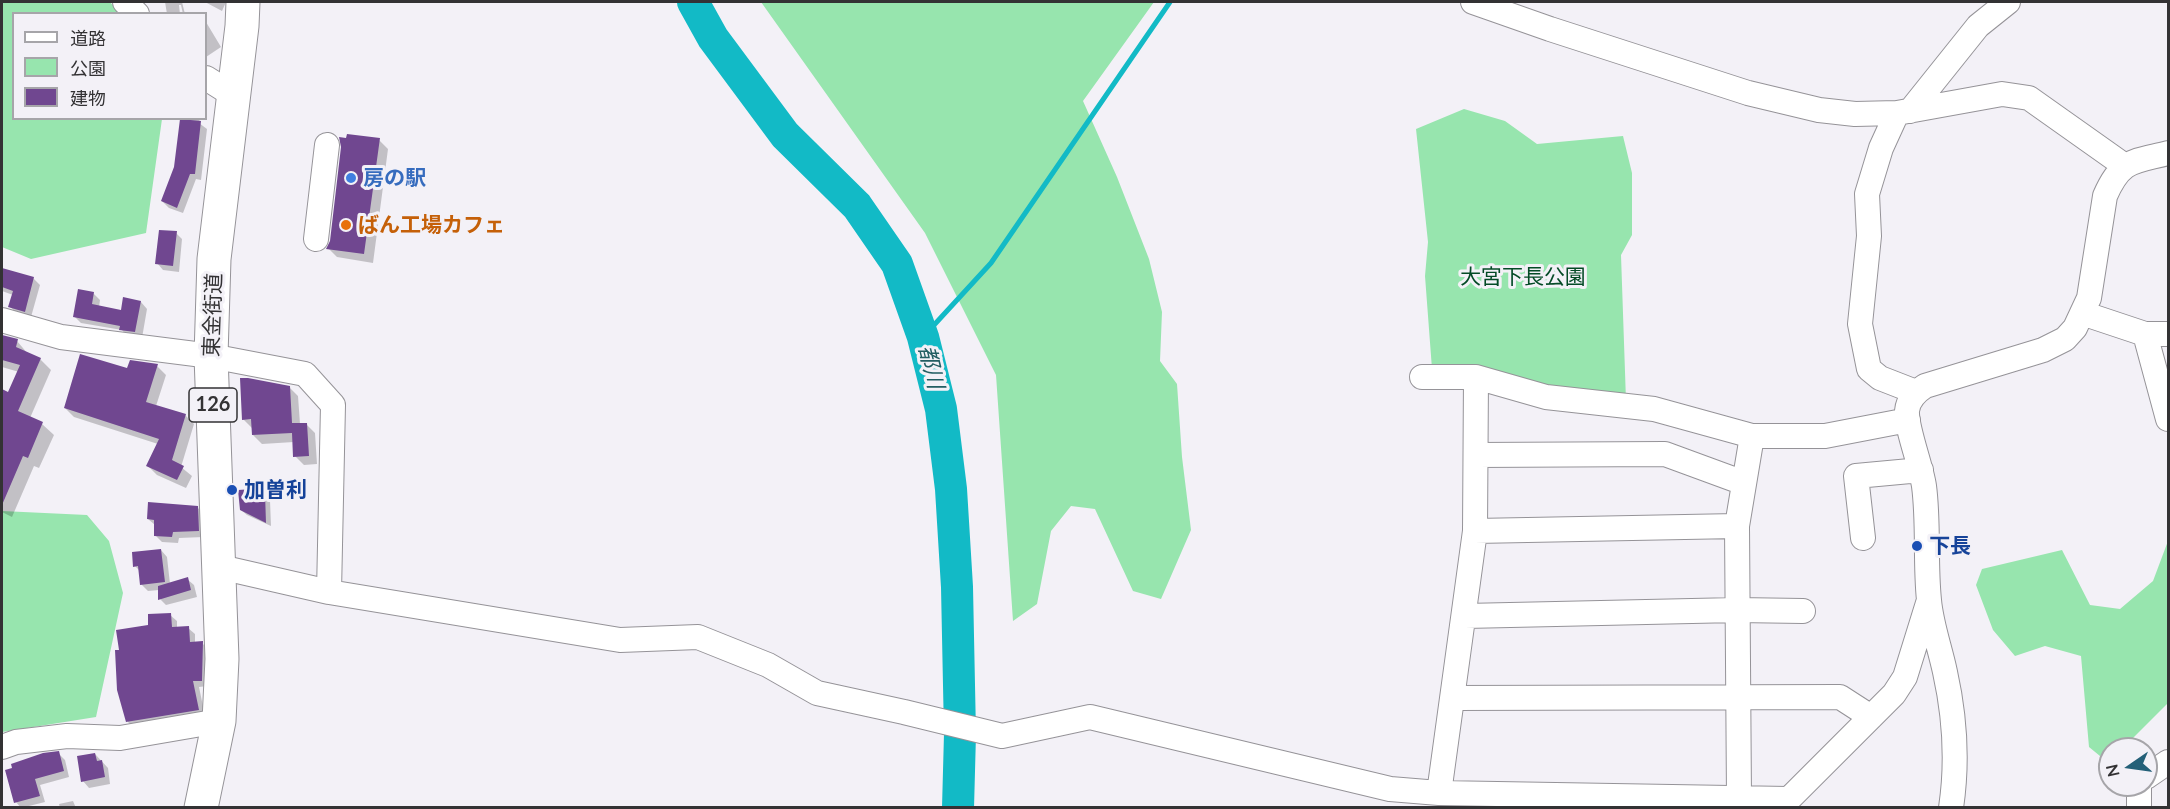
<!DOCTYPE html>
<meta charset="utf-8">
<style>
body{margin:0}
#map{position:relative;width:2170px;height:809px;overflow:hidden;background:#f3f1f7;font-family:Lato,"Noto Sans JP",sans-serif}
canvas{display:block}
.frame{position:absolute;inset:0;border:3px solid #333234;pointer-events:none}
.legend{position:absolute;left:12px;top:12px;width:195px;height:108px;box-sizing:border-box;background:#f3f1f7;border:2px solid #a6a5a9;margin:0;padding:8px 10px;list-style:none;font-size:18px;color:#333234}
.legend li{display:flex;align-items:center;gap:12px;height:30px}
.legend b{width:30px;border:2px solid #a6a5a9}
.north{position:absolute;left:2098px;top:737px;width:60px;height:60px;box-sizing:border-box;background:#f3f1f7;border:2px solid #a6a5a9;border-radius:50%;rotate:257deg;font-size:16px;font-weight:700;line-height:24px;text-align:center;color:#333234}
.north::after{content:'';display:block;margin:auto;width:21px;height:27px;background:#246078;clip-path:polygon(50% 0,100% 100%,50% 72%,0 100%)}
</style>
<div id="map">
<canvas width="2170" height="809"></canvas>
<div class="frame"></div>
<ul class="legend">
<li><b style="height:8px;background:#fff"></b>道路</li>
<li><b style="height:16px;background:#97e5ae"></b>公園</li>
<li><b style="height:16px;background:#704790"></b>建物</li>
</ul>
<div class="north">N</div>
</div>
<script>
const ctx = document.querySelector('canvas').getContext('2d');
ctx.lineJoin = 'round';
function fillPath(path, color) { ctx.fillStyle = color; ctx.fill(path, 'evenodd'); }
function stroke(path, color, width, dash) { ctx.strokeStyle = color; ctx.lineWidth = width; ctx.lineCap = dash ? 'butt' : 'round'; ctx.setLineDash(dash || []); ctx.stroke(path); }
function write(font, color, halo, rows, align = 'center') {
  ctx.font = font + ' Lato,"Noto Sans JP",sans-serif'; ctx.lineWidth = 6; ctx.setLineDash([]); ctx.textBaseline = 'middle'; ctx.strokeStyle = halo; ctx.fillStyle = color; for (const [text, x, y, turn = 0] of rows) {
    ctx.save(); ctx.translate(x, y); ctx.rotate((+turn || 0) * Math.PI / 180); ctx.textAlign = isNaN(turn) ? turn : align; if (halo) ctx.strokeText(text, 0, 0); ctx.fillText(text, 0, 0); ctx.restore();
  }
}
const green = new Path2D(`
 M2 2H110L120 13 14 14V118L162 119 146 233 31 259 2 247Z
 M761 2H1154L1083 101 1117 177 1149 259 1162 312 1160 361 1177 384 1182 457 1191 530 1161 599 1133 591 1095 509 1071 506 1051 531 1037 604 1013 621 996 375 925 233Z
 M1464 109 1505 121 1537 144 1623 136 1632 173V235L1621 255 1626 401 1432 369 1425 276 1428 242 1416 129Z
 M2 511 87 515 109 541 123 593 96 717 2 732Z
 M2168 541V703L2124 747 2110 749V753L2100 756 2089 747 2081 656 2045 646 2015 656 1993 630 1976 585 1982 569 2062 550 2090 605 2120 609 2153 581Z`);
const shadow = new Path2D(`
 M165 2H182L185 14H183L181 5H179L180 14H167Z
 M205 2H226L222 11Z
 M206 22 221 47 206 57Z
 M182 118H200L199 123 207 129 201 180 196 179 183 213 169 208 162 201 176 167 185 121Z
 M379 140 388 149 373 263 337 257 328 248Z
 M176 233 182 239 179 272 163 270 157 263Z
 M2 269 33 278 40 285 31 317 17 313 10 307 13 295 2 291Z
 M93 293 100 300 99 307 122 312 141 302 147 309 142 338 127 336 122 330 81 323 74 316Z
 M2 336 17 341 28 354 40 359 51 370 30 418 42 424 54 435 39 468 34 466 12 517 2 512V391L9 394 19 372 2 367Z
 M157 366 166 375 156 406 185 415 194 424 181 467 192 476 186 488 157 475 148 466 158 444 74 417 65 408 128 370Z
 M289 387 298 396 300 424H306L315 433 317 464 304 465 295 456 294 442 262 444 253 435V429L243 419Z
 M264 494 270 500 271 526 247 515 241 510Z
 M197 507 204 514V537L179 538 178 543 162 542 155 535V525L148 519Z
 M161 550 167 557 170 584 187 579 194 585 197 597 166 605 160 599 159 590 148 591 141 584 140 571 135 566Z
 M170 615 177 621V628H188L195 634V643H202L208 649V686L199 687 205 716 134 728 128 722 121 651 150 626Z
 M58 753 65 760 69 777 40 785 45 802 21 808 16 802 14 769Z
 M95 754 108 768 110 784 89 788 83 781Z
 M73 801 76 808H60L59 804Z`);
const stream = new Path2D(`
 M923 337 991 263 1170 2`);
const river = new Path2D(`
 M693 2 713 38 785 135 857 206 897 264 923 337 941 409 951 489 957 587 960 734 958 808`);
const building = new Path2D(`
 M180 119 201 121 195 174H190L177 208 161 201 174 167Z
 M347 134 380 138 364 254 326 249 330 241 341 147 339 137 346 138Z
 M159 230 177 231 173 266 155 264Z
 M2 268 34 277 25 312 8 307 13 291 2 287Z
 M78 289 94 292 92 304 121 310 123 297 141 301 135 332 119 330 120 326 73 317Z
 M2 335 18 339 16 347 41 358 18 411 43 422 28 458 23 456 2 505V389L8 392 20 365 2 360Z
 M80 354 127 368 130 360 158 364 146 402 186 414 172 460 184 466 177 480 146 466 159 439 64 408Z
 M240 378H248L290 386 292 423H307L309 456 293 457 292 433 252 435 251 419 242 420Z
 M253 489 265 493 266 523 240 510 238 490Z
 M148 502 198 506 199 531 173 532 172 537 154 536V520L147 519Z
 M161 549 165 582 140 585 138 566 133 567 132 552Z
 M188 577 191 590 158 600V586Z
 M171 613 172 627 189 626 190 642 203 641 202 681H193L199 710 126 722 117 690 115 650H119L116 630 148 625V614Z
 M59 751 64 771 35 779 40 796 14 803 5 770 12 768 11 764 43 753Z
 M95 753 97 761 102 760 105 777 81 782 77 756Z`);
const minor = new Path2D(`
 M125 2 137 14
 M1473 2 1550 29 1748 93 1819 110 1855 114 1897 113 2002 94 2029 98 2125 166
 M206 78 233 95
 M1910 111 1978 26 2008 2
 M1897 113 1881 148 1867 194 1869 236 1860 324 1869 369 1880 378 1916 392
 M316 239 327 145
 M2082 313 2145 334H2168
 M2 320 61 337 211 356 305 374 333 405 329 592
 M2145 334 2168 419
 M1422 377H1476L1546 397 1654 409 1752 436H1825L1908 420
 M1476 455 1665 454 1744 483
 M1475 531 1737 526
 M1863 538 1856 476 1921 470
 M220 567 329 592 620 640 698 637 768 665 817 693 904 712 1002 736 1090 717 1390 789 1439 793 1788 799
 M1465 616 1737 610 1803 611
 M1453 698 1840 697 1871 717
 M2 747 16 742 67 736 120 738 219 721
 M2146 777 2168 762
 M2139 785V808
 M1439 793 1475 531 1476 377
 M1739 798 1737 526 1752 436
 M1780 808 1894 694 1905 677 1928 603
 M1951 808C1958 761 1955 717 1945 672 1940 648 1931 624 1929 600 1925 562 1929 524 1924 486 1921 465 1906 428 1907 411 1908 399 1916 392 1925 386L2043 350 2065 339 2075 328 2089 298 2105 196C2121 159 2133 162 2168 153`);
const highway = new Path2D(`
 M201 808 219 721 222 659 211 356 214 259 242 26 243 2`);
const markers = [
 [351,178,6,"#3f7fe0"],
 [346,225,6,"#e8710a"],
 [232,490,6,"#1a4fb4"],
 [1917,546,6,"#1a4fb4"]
];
const shields = [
 [213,405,48]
];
const shieldNames = [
 ["126",213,405]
];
const shopNames = [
 ["房の駅",363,178]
];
const foodNames = [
 ["ばん工場カフェ",358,225]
];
const parkNames = [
 ["大宮下長公園",1523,277]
];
const streetNames = [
 ["東金街道",213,315,-88]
];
const transitNames = [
 ["加曽利",244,490],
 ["下長",1929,546]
];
const waterNames = [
 ["都川",931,367,76]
];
fillPath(green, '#97e5ae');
fillPath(shadow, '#0003');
stroke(stream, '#12bac6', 5);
stroke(river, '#12bac6', 32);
fillPath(building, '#704790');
stroke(minor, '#959398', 26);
stroke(highway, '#959398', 35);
stroke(minor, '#fff', 24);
stroke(highway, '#fff', 33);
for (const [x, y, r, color] of markers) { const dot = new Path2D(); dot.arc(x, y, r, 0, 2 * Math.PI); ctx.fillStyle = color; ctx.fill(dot); stroke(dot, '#f3f1f7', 2); }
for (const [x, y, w] of shields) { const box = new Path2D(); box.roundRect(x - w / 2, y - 17, w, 34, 4.5); ctx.fillStyle = '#f3f1f7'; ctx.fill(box); stroke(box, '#333234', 1.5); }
write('bold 20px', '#333234', null, shieldNames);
write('bold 21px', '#366cbe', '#f3f1f7', shopNames, 'left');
write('bold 21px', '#c56008', '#f3f1f7', foodNames, 'left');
write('21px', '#044b26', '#f3f1f7', parkNames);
write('21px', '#333234', '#f3f1f7', streetNames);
write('bold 21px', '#164399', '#f3f1f7', transitNames, 'left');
write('italic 22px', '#235e63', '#f3f1f7', waterNames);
</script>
